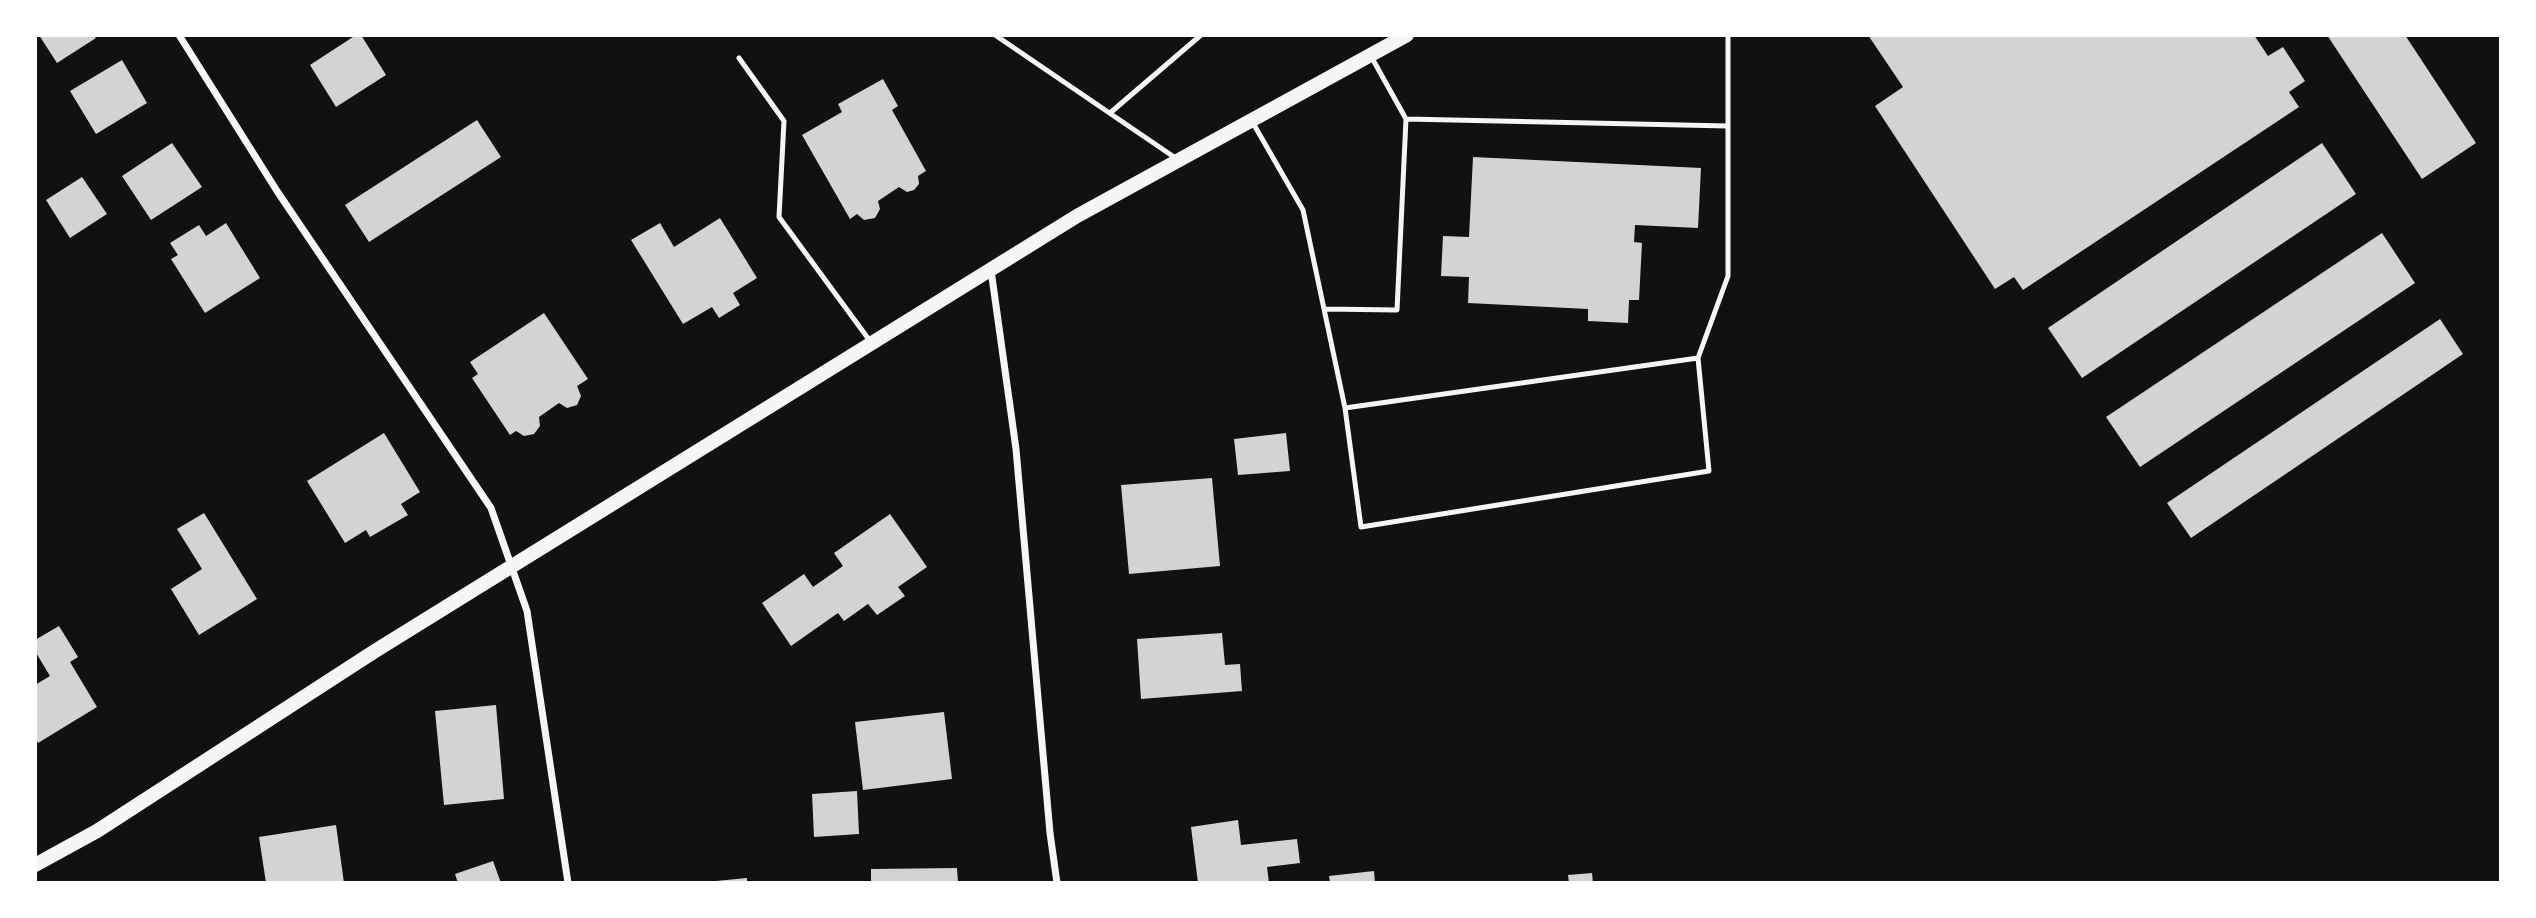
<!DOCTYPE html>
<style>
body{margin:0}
#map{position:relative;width:2536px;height:918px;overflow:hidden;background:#111;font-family:Inter,sans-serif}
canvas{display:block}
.frame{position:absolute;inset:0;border:37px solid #fff;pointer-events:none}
</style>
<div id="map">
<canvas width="2536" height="918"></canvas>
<div class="frame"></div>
</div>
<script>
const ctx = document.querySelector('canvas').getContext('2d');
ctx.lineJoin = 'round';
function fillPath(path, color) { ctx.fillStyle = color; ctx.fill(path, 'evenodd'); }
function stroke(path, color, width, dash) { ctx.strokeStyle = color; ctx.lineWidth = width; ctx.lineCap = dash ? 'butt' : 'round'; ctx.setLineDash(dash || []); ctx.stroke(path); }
const building = new Path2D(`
 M39 35H93L96 38 57 63Z
 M356 35H361L386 75 336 107 310 65Z
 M1868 35H2254L2268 56 2283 47 2305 81 2289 92 2299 107 2023 290 2014 277 1995 289 1875 106 1903 87Z
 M2327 35H2405L2476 143 2422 179Z
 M122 60 147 103 96 134 70 91Z
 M883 79 898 106 892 110 926 171 918 176 919 184 914 190 907 192 899 187 878 201 880 209 875 218 864 220 857 214 850 219 802 135 842 112 838 104Z
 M477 120 501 157 369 242 345 205Z
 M172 143 202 187 151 220 122 176Z
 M2322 143 2356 194 2082 378 2048 328Z
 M1473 157 1701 168 1698 228 1635 225 1634 242 1642 243 1639 300H1629L1628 323 1588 321V309L1468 303 1469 277 1441 276 1443 236 1469 237Z
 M82 177 107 214 70 238 46 200Z
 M720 218 757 278 733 293 740 305 719 318 712 307 683 324 631 240 660 223 674 247Z
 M226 223 260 278 205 313 171 259 178 255 170 243 199 225 206 236Z
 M2382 233 2415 283 2140 467 2106 417Z
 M544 313 588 379 577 386 581 396 577 405 567 408 559 403 539 417 540 426 534 434 524 436 516 431 510 435 472 378 478 374 470 362Z
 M2440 319 2463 354 2191 538 2167 503Z
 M384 433 420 492 401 504 408 515 370 537 366 530 345 543 307 481Z
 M1286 433 1290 471 1238 475 1234 439Z
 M1212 478 1220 566 1129 574 1121 485Z
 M204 513 257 599 199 635 171 589 202 569 177 529Z
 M890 514 927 567 898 587 905 596 877 615 868 604 844 621 838 613 791 646 762 603 804 574 813 587 843 566 834 553Z
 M59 626 78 657 70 662 97 707 38 743 35 738V685L50 676 35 651V640Z
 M1222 633 1225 665 1240 664 1242 691 1141 699 1137 639Z
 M496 705 504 799 444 805 435 711Z
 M944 712 952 779 863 790 855 722Z
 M857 791 859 834 814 837 812 794Z
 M1238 820 1241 845 1297 839 1300 863 1267 867 1269 883H1198L1191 827Z
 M336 825 344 883H266L259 837Z
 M493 861 501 883H458L455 874Z
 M957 868 958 883H871V869Z
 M1374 871 1375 883H1330L1329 876Z
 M1592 873 1593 883H1569L1568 875Z
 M747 878V883H716V881Z`);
const service = new Path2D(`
 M995 35 1177 159
 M739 58 784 121 779 217 870 341
 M1110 113 1201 35
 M1406 119 1728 126
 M1253 123 1303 210 1345 408 1361 527 1709 471 1698 358 1728 276V35
 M1324 309 1397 310 1406 119 1372 58
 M1345 408 1698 358`);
const minor = new Path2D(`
 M179 35 277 191 491 508 527 611 568 883
 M991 270 1016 449 1050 833 1057 883`);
const secondary = new Path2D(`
 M35 865 97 831 375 651 1077 216 1407 35`);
fillPath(building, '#d3d3d3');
stroke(service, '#f5f5f5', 5);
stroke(minor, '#f5f5f5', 7);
stroke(secondary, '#f5f5f5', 14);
</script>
